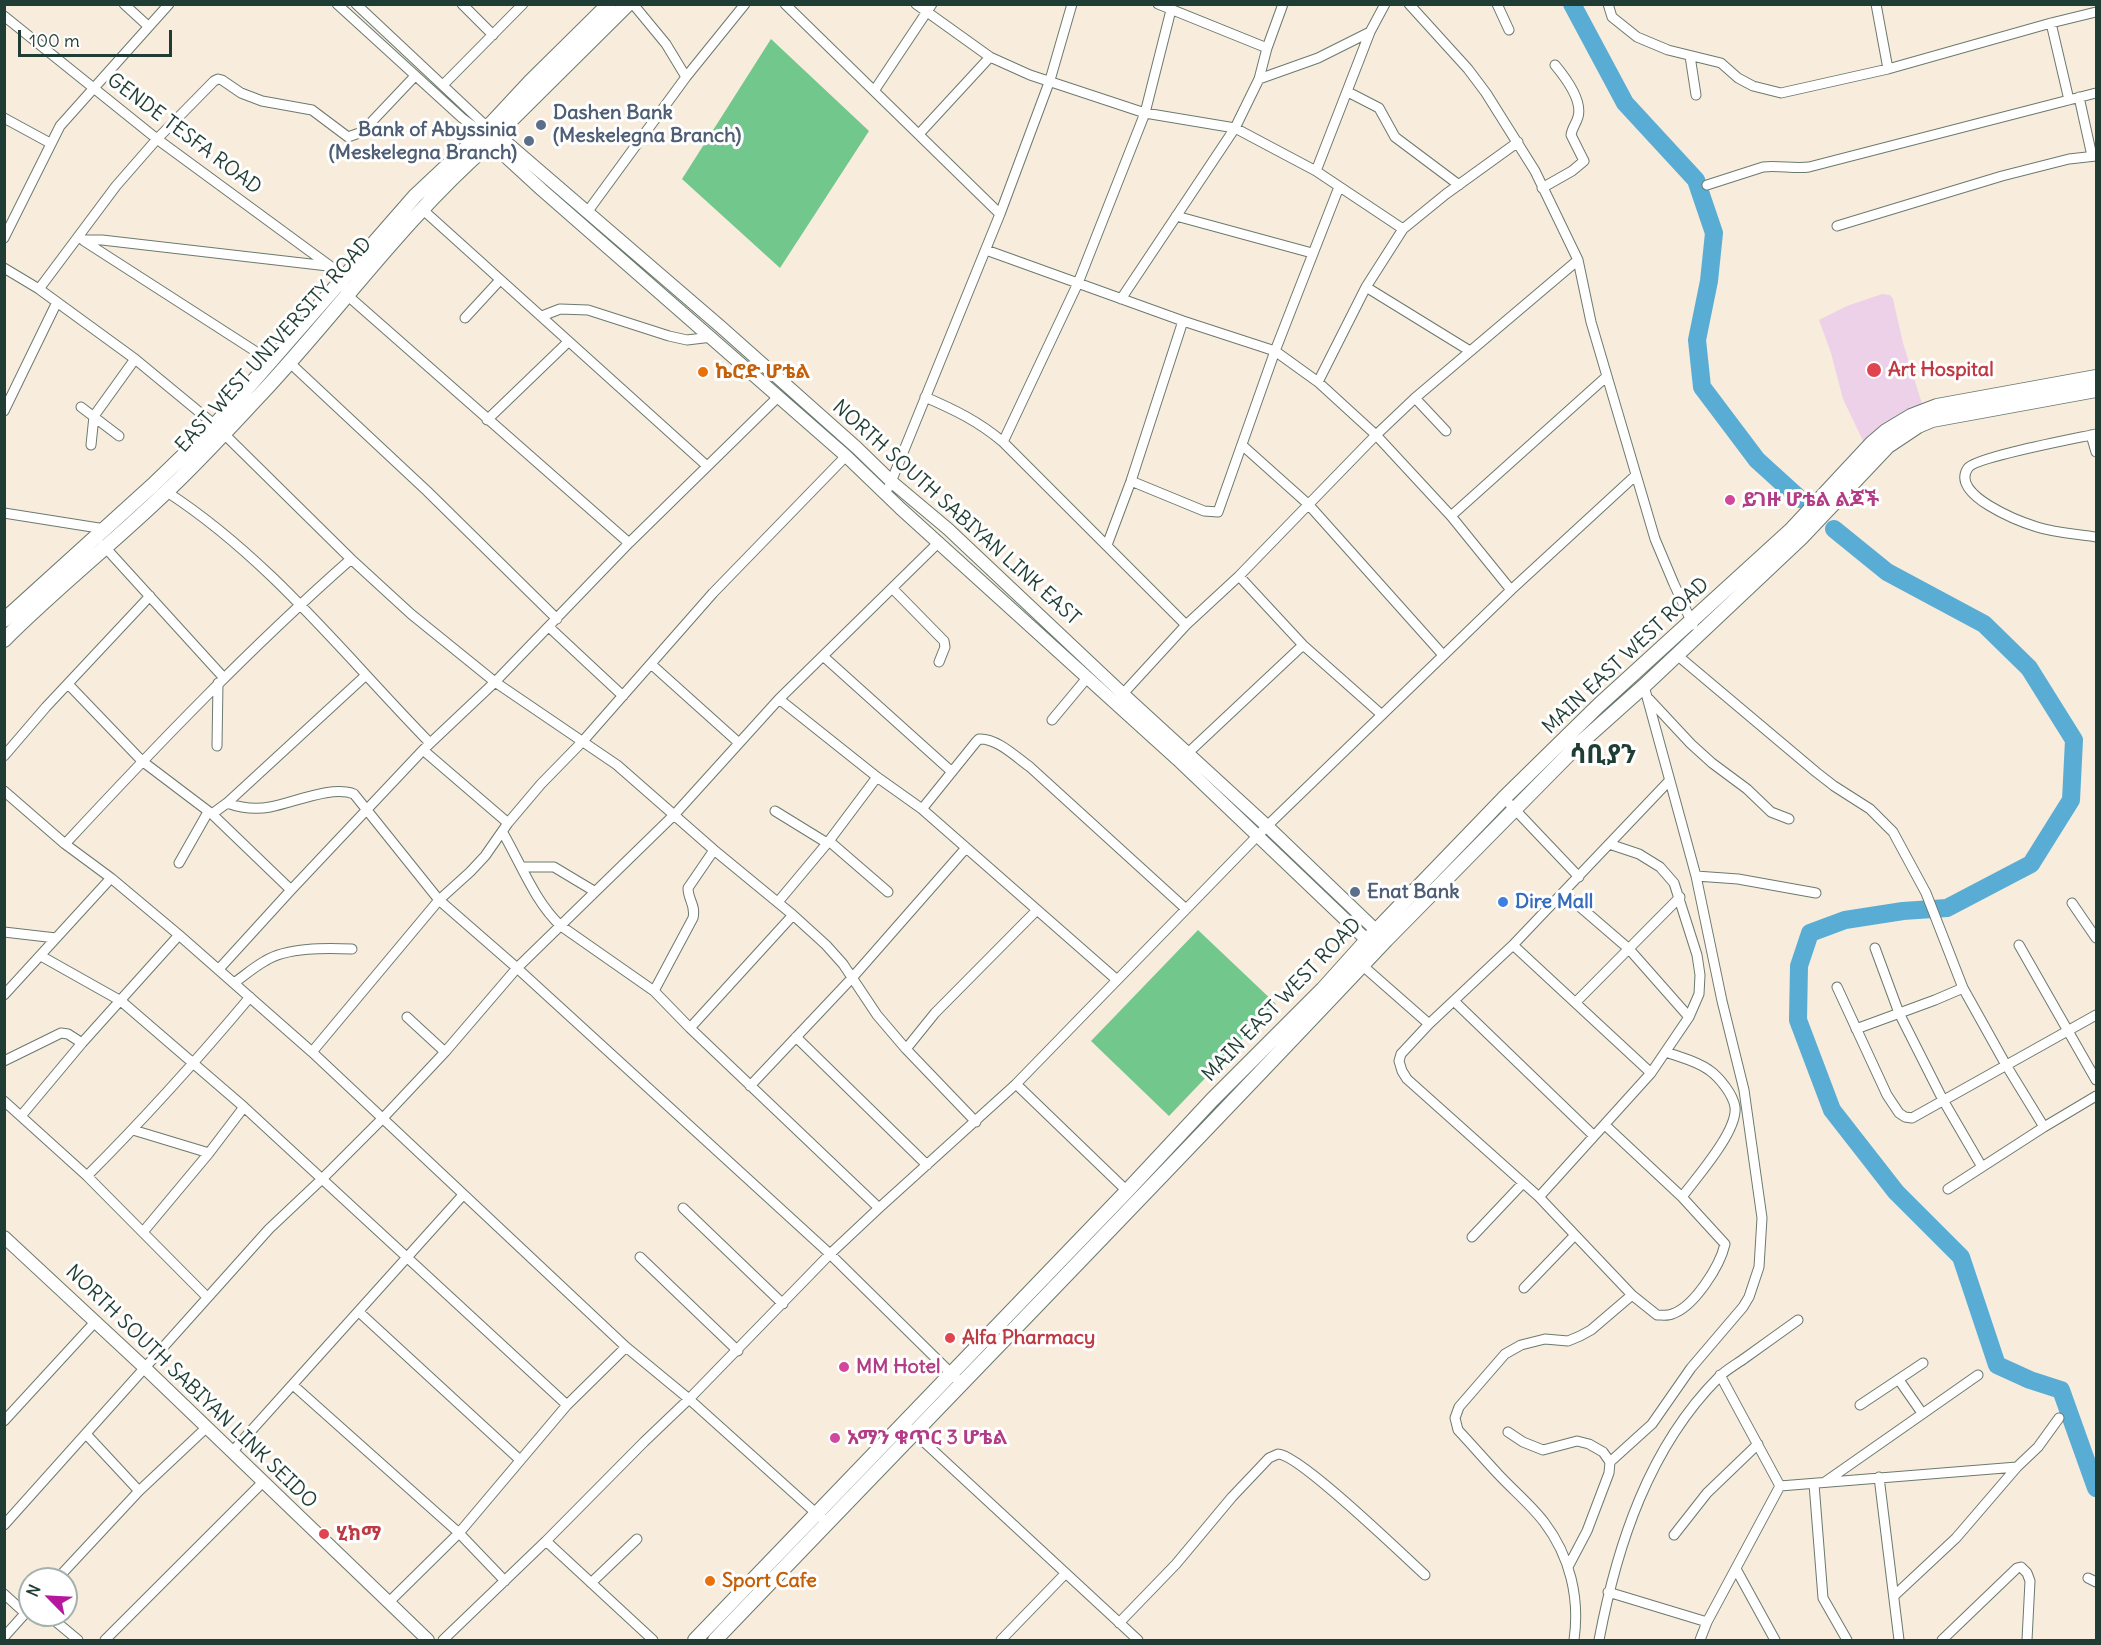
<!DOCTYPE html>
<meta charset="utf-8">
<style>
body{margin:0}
#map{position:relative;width:2101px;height:1645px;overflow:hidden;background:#f8ecdc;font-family:Delius,sans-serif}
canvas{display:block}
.frame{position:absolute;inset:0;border:6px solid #1f3d34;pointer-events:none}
.north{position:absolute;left:18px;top:1567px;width:60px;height:60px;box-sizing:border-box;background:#fff;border:2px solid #a5b1ae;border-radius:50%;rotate:294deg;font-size:16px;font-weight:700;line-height:24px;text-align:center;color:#1f3d34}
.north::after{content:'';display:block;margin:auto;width:21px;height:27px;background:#b5179e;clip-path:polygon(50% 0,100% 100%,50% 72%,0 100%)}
.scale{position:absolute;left:18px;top:30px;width:154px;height:27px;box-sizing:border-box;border:3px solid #1f3d34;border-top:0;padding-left:8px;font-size:18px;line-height:21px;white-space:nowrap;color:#1f3d34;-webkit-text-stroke:4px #fff;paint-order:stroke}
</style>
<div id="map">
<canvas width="2101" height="1645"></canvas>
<div class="frame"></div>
<div class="north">N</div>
<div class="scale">100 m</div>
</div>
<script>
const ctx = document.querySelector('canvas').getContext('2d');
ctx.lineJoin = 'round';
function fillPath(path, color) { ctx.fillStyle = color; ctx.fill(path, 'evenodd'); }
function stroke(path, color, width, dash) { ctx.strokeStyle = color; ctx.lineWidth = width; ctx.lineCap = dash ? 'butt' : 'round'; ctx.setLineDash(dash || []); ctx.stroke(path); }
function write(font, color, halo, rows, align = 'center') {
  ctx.font = font + ' Delius,"Noto Sans Ethiopic",sans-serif'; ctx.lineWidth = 6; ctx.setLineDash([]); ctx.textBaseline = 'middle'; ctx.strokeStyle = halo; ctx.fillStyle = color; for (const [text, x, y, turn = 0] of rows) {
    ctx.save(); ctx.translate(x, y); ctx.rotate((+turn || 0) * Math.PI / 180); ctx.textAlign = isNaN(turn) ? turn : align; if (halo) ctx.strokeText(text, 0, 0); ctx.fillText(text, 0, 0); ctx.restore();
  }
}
const built = new Path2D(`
 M1882 294 1890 295 1893 299 1903 343 1923 407 1865 445 1843 399 1831 353 1819 320 1847 306Z`);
const green = new Path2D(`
 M771 39 869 131 780 268 682 179Z
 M1198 930 1276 1004 1169 1116 1091 1041Z`);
const river = new Path2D(`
 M1572 4 1625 103 1696 180 1714 233 1709 281 1697 340 1702 387 1757 460 1800 499
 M1834 529 1887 572 1984 624 2029 668 2074 740 2071 800 2031 864 1947 908 1903 911 1845 920 1810 933 1799 966 1798 1020 1832 1110 1896 1192 1961 1257 1997 1365 2030 1380 2061 1390 2096 1488`);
const street = new Path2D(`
 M124 4 148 26
 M337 4 462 118 481 132
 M356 4 486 126
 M462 4 493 35
 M633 4 666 44 686 77
 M785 4 1000 214
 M916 4 990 57 1030 75 1145 113 1235 128 1316 171 1403 229
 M1158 4 1267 48
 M1409 4 1468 69 1486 93 1535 171 1578 260 1591 322 1655 539 1674 584 1693 625
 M1497 4 1509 30
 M1608 4 1612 17 1637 37 1668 50 1721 63 1738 78 1753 86 1781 93 1888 69 2051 23 2096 12
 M1876 4 1888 69
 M4 16 157 139 330 266 342 280 347 295 629 543
 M2051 23 2069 100
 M1690 56 1696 95
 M1259 79 1318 58 1370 32
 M444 84 523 4
 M874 91 932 4
 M1348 92 1379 108 1395 137 1459 185
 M2079 97 2092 156
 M4 118 50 143
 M919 134 990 57
 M1316 171 1370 32 1385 4
 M1707 185 1763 167C1778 165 1794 169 1809 167L2096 93
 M1542 188 1572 171 1584 161 1571 135C1572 128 1576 124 1578 117 1583 100 1565 77 1555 65
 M422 209 707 466
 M588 211 686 77 745 4
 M1176 216 1312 253
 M1837 226 2002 176 2069 159 2096 156
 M4 238 60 126 169 4
 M83 240H102L328 266
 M84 241 272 362
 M986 250 1183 321 1275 351 1318 382 1376 435 1451 516 1511 590
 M4 268 39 289 135 359 215 425 351 559 411 614 495 682 617 765 714 850 793 915 826 945 843 964 877 1015 906 1049 976 1122
 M1366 287 1470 351
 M39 289 116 186 157 139 214 81 218 79 222 80 241 93 262 101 312 110 348 137 362 132 415 76
 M1121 299 1235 128 1259 79 1267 48 1283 4
 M542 316 560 309 588 310 669 336 687 340 712 337
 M465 318 500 280
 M290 363 427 491 557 619
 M1318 382 1366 287 1403 229 1446 194 1518 142
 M925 397C955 410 978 421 1003 442L1186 625
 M1415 398 1446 431
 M81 407 119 436
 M4 411 57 302
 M487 420 568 342
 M2096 434C2078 438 1976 457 1968 468 1949 495 2021 522 2037 527 2056 533 2077 534 2096 537
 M2091 435 2096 452
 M1003 442 1078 283 1145 113 1171 10
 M91 445 94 416 135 359
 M1242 445 1308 504 1443 655
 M1131 481 1204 511 1218 512 1275 351 1339 187
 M889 487 1000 214 1050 80 1072 4
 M167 492C270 559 345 656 430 743
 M4 513 105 529
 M1451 516 1606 377
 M103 545 224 678
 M1107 545 1131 481 1183 321
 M1239 576 1303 645 1382 715
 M892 588 944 641 945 647 939 662
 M549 627 623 696
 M1677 655 1816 772 1834 786 1870 809 1893 832 1926 893 1963 988 2006 1065 2044 1127
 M823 656 952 772
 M651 664 739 743
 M69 685 142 761 212 814 291 890
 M1120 697 1186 625 1239 576 1376 435 1415 398 1578 260
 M779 699 877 777 922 809 1117 980
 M1649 699 1691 744 1712 763 1747 789 1771 812 1789 819
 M1052 720 1087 678
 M217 746 218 683
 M423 750 508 823
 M1189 752 1303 645
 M4 756 46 707 150 596
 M4 791 65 844 111 878 179 935 312 1052 626 1347 689 1399 827 1523
 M1504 798 1579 877
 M227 803C241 808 255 810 270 807 293 803 332 785 354 794L439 900 517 968 830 1254 962 1384
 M922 809 976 742 979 739C997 738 1016 757 1030 767L1186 909
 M775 811 827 843
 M212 814 227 803 365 676
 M503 833C521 864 535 902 561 926L654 991 690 1028 879 1208
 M829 841 888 892
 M65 844C157 745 250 648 351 559
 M179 863 208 812
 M522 867H554L594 891
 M1696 876 1738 879 1816 893
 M1564 893 1629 949 1689 1017
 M778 902 829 841 877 777
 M2072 903 2096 938
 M4 932 56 938
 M1513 945 1651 1073
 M2019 945 2096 1080
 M1875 948 1899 1013 1943 1100 1982 1167
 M41 956 121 1001 244 1107 567 1405
 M1363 966 1429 1024
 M219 969 291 890 423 750 495 682 629 543 778 397
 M234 983C244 976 254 967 265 961 287 947 327 948 352 949
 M1837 987 1887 1095 1899 1113 1905 1117 1912 1118 2096 1015
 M654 991 693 918C696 905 688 900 688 888L714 850
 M4 995 111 878
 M1454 1001 1594 1136
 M1576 1002 1680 897
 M407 1017 445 1052
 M690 1028 793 915
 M1856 1029 1935 1000 1963 988
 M796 1037 927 1165
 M906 1049 935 1013 1037 910
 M312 1052 439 900 470 872 485 856 508 823 541 784 583 741 713 593 846 456
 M1666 1052C1679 1057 1697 1061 1709 1070 1719 1077 1733 1094 1735 1107 1738 1131 1696 1178 1682 1197
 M4 1061 61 1033 68 1034 82 1043
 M1016 1084 1127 1191
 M750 1086 852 978 966 848
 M4 1101 87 1176 207 1297
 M21 1116 82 1043 179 935
 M1605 1125 1682 1197 1725 1244C1720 1266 1694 1307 1672 1314 1668 1316 1662 1315 1657 1315L1632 1295 1539 1197 1407 1079 1402 1071 1399 1061 1401 1054 1429 1024 1513 945 1669 781
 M133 1130 209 1153
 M87 1176C145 1118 198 1059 250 997
 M1948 1189 2044 1127 2096 1096
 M1539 1197 1651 1073 1689 1017 1699 994 1700 975 1697 955 1674 883 1660 867 1639 854 1609 844
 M683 1208 783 1304
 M143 1232 209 1153 244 1107
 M1472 1237 1523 1183
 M640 1257 738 1351
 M1524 1288 1575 1235
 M359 1312 520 1460
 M1720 1375 1780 1486
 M1899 1380 1922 1413
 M293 1385 459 1533 505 1581
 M1860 1405 1923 1363
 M4 1421 95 1322
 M910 1429 1138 1640
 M1508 1432 1523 1442 1543 1450 1577 1441 1589 1444 1603 1452 1610 1462 1609 1473 1587 1531 1568 1567
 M86 1434 139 1491
 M232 1452 463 1195
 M1610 1462 1652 1424 1691 1368 1743 1307 1749 1297 1759 1267 1762 1218 1744 1090 1722 1001 1696 876 1644 686
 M1879 1477 1899 1640
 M1825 1482 1978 1375
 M1814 1484 1823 1598 1847 1640
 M4 1525 269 1229 322 1179 383 1118 445 1052 517 968 675 814 779 699 939 542
 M1674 1535 1707 1493 1758 1444
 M546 1541 653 1640
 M1736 1569 1775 1640
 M2088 1578 2096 1582
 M57 1579 139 1491 206 1428
 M591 1583 637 1539
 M1608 1592 1707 1622
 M4 1594 25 1613
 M1895 1595 1956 1538 2017 1467
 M388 1603 459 1533 567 1405 626 1347
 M48 1615 78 1640
 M1119 1623 1176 1564 1232 1497 1269 1458 1278 1454C1299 1454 1403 1555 1425 1575
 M4 1637 30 1608
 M105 1640 263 1482
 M443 1640 546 1541 644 1442 689 1399 830 1254 879 1208 1016 1084 1267 826 1511 590 1636 475
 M1001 1640 1064 1575
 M1574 1640C1580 1598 1570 1556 1544 1522 1531 1505 1514 1491 1499 1475 1485 1460 1472 1445 1458 1430L1455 1418 1459 1407 1505 1354 1521 1345 1545 1339 1568 1341 1580 1336 1591 1330 1632 1295
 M1599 1640C1617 1545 1649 1447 1719 1377 1727 1369 1737 1364 1745 1358 1763 1345 1780 1333 1798 1320
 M1700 1640 1707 1622 1780 1486 2017 1467 2038 1447 2059 1418
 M1942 1640 2017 1568 2021 1567 2027 1573 2030 1581 2027 1640`);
const secondary = new Path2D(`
 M499 136 721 327 857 448 892 482 948 529 1122 693 1267 826 1383 937
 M492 144 542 190 846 456 900 508 1177 759 1374 947
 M4 1237 145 1368 428 1640`);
const primary = new Path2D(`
 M490 125 496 128 500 134 496 141 489 144 482 139V130L490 125 530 82 609 4
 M499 132 628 4
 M4 620 153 485 215 425 415 196 481 134
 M4 640C56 588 113 543 165 493 198 462 229 428 260 395 337 313 403 219 489 144
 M695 1640 1127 1191 1212 1100 1323 989 1367 940 1504 798 1599 705 1791 530 1872 443 1886 431 1911 416 1937 406 2096 377
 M715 1640C938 1407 1164 1176 1386 940L1578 745 1644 686 1801 538 1888 446 1918 426 1932 420 2096 390`);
const markers = [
 [541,125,6,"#5c6f8a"],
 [529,141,6,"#5c6f8a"],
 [1874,370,8,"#e0444e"],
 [703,372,6,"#e8710a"],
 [1730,500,6,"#d1479c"],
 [1355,892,6,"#5c6f8a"],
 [1503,902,6,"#3f7fe0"],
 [950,1338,6,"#e0444e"],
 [844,1367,6,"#d1479c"],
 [835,1438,6,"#d1479c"],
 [324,1534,6,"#e0444e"],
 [710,1581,6,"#e8710a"]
];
const serviceNames = [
 ["Dashen Bank",553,113],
 ["(Meskelegna Branch)",553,136],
 ["Bank of Abyssinia",517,130,"right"],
 ["(Meskelegna Branch)",517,153,"right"],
 ["Enat Bank",1367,892]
];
const streetNames = [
 ["GENDE TESFA ROAD",184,134,37],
 ["EAST WEST UNIVERSITY ROAD",274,345,-48],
 ["NORTH SOUTH SABIYAN LINK EAST",956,513,42],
 ["MAIN EAST WEST ROAD",1626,656,-43],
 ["MAIN EAST WEST ROAD",1282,1000,-46],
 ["NORTH SOUTH SABIYAN LINK SEIDO",191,1387,44]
];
const healthNames = [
 ["Art Hospital",1888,370],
 ["Alfa Pharmacy",962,1338],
 ["ሂክማ",336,1534]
];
const foodNames = [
 ["ኬሮድ ሆቴል",715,372],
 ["Sport Cafe",722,1581]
];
const hotelNames = [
 ["ይገዙ ሆቴል ልጆች",1742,500],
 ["MM Hotel",856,1367],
 ["አማን ቁጥር 3 ሆቴል",847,1438]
];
const shopNames = [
 ["Dire Mall",1515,902]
];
const districtNames = [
 ["ሳቢያን",1603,756]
];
fillPath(built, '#edd1e9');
fillPath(green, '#71c78c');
stroke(river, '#59add5', 18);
stroke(street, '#6b7a6f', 11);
stroke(secondary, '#6b7a6f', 14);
stroke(primary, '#6b7a6f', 16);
stroke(street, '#fff', 9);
stroke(secondary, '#fff', 12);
stroke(primary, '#fff', 14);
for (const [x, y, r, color] of markers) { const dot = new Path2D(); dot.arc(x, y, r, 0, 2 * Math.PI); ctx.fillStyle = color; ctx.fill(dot); stroke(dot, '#fff', 2); }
write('bold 20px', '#4e5e75', '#fff', serviceNames, 'left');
write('20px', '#1f3d34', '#fff', streetNames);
write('bold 20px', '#be3a42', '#fff', healthNames, 'left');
write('bold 20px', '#c56008', '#fff', foodNames, 'left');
write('bold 20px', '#b23c85', '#fff', hotelNames, 'left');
write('bold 20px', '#366cbe', '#fff', shopNames, 'left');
write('bold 26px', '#1f3d34', '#fff', districtNames);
</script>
